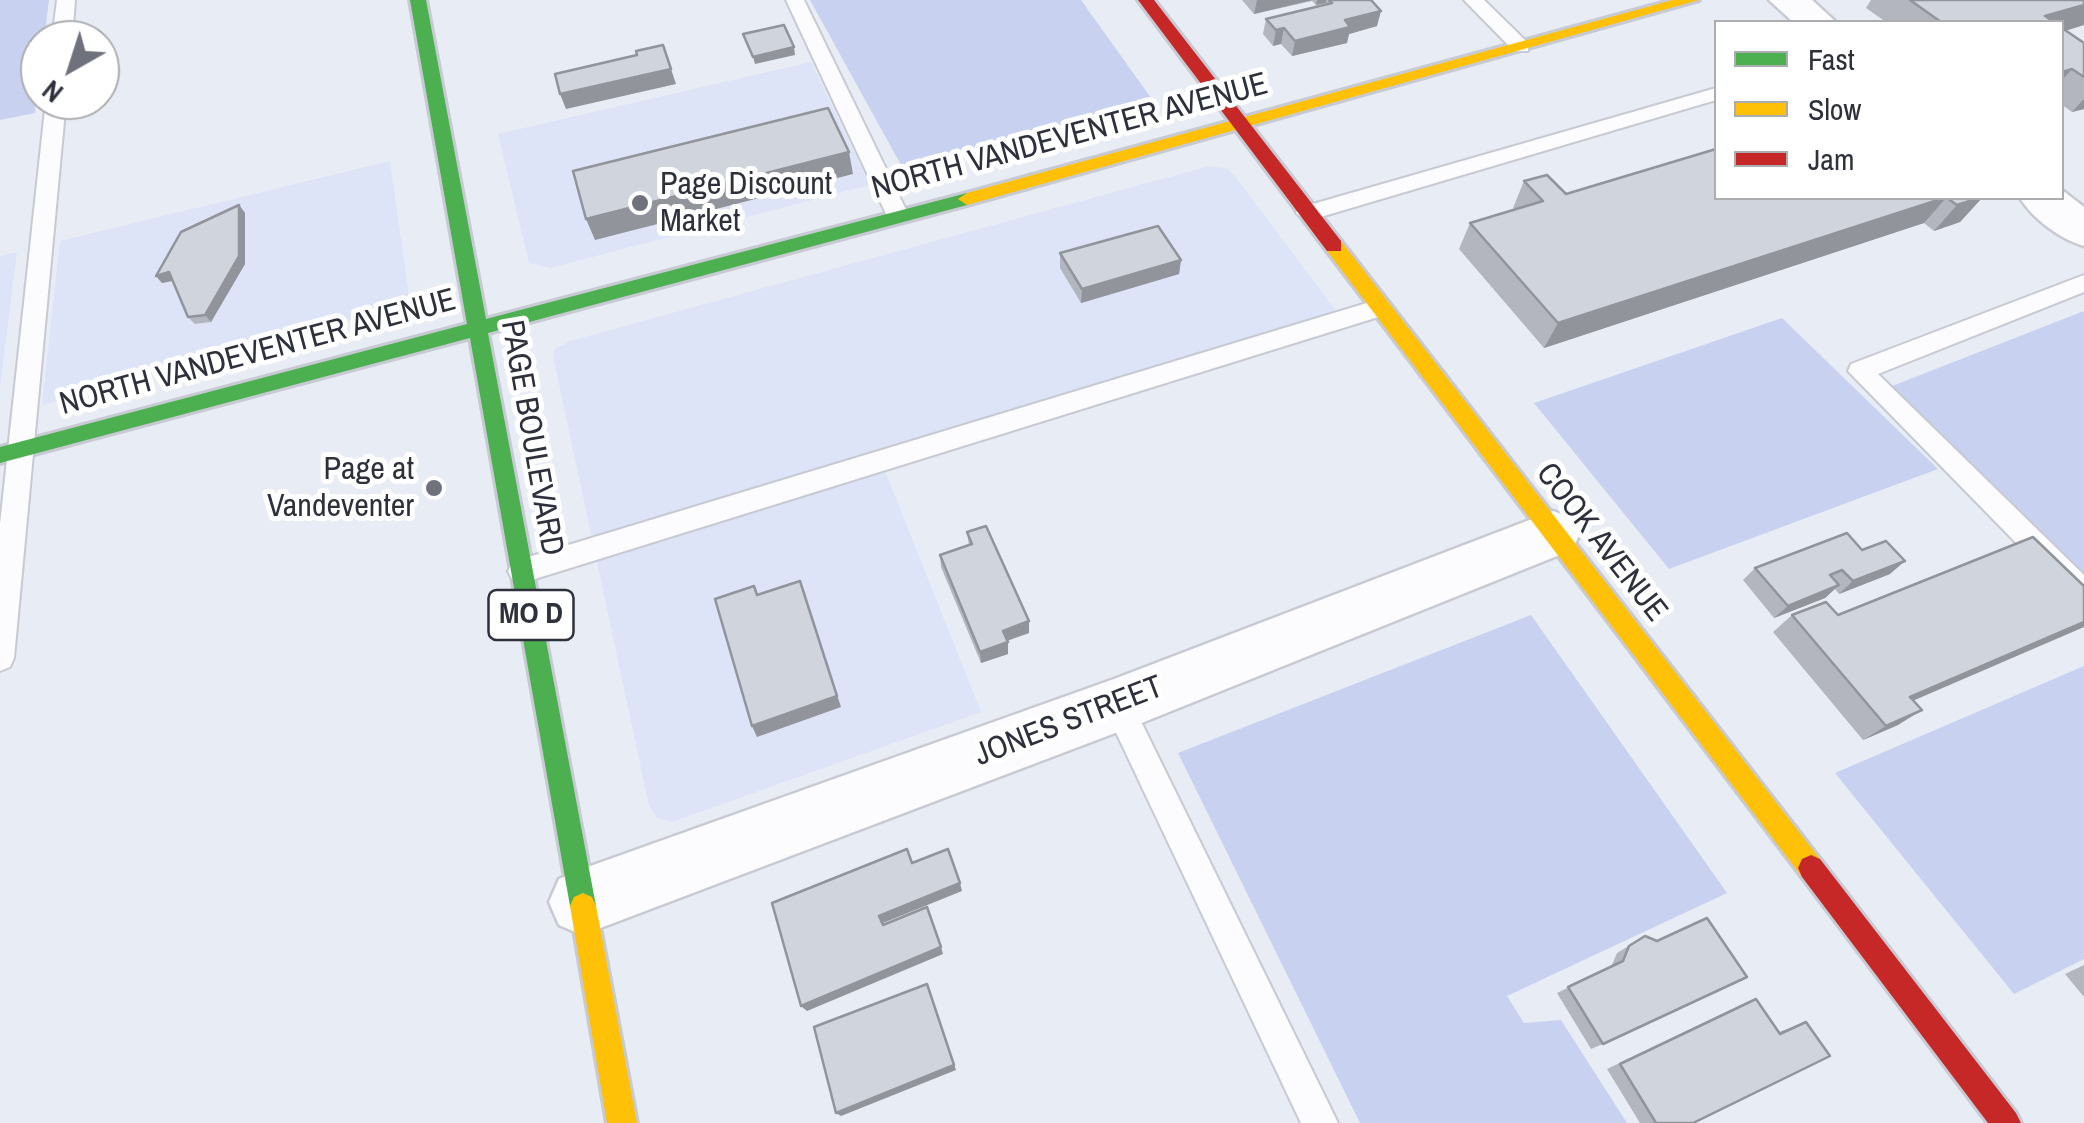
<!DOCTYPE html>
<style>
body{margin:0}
#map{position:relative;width:2084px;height:1123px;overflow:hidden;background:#e8ecf5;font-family:"Archivo Narrow",sans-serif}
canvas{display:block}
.legend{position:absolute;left:1714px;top:20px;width:350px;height:180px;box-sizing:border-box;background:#fff;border:2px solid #abadb1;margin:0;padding:12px 18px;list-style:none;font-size:30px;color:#2e313c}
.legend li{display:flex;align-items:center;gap:20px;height:50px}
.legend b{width:50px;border:2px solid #abadb1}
.north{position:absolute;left:20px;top:20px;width:100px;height:100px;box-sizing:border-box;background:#fff;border:2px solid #abadb1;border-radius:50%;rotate:219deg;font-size:28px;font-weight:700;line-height:40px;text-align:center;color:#2e313c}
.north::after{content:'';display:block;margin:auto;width:35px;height:45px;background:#6f727d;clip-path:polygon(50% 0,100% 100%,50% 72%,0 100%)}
</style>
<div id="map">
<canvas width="2084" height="1123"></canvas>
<ul class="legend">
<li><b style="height:12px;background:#4caf50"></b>Fast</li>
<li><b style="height:12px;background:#ffc107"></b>Slow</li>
<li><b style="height:12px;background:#c62828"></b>Jam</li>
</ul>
<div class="north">N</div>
</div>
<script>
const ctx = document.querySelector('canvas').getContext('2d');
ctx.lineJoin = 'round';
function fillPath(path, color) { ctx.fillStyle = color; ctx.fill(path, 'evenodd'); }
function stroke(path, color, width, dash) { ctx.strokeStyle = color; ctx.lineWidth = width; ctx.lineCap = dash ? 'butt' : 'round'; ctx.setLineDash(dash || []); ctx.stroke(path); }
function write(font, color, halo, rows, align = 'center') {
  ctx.font = font + ' "Archivo Narrow",sans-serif'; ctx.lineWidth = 10; ctx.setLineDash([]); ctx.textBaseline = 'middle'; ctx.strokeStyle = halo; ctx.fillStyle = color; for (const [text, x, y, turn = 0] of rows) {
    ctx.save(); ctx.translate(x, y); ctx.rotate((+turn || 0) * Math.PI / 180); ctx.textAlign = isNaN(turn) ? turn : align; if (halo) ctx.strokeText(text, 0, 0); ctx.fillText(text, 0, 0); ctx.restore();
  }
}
const built = new Path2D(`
 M811 62 870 185 550 268 529 263 498 134Z
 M390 161 409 296 403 306 42 405 60 241Z
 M1209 166 1228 169 1234 175 1337 312 879 456 981 712 672 822 657 818 649 806 553 356 555 349 570 341Z
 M17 252 0 387V256Z`);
const green = new Path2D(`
 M0 0H49L44 40H40L35 113 0 120Z
 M810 0H1081L1154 102 901 165Z
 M2084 311V577L1892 386Z
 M1782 318 1938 469 1669 569 1534 403Z
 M1531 615 1727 893 1507 996 1524 1023 1561 1020 1627 1123H1360L1178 753Z
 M2084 666V959L2014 994 1835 773Z`);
const lane = new Path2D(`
 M57 0H75L72 40H52Z
 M786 0H804L909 216 906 221H890L887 216Z
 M1464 0H1484L1528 43V51H1514Z
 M1716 88V100L1307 221 1296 213 1299 208Z
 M46 100H66L14 658 10 667 0 671V524Z
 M2084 275V292L1878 374 2084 575V605L2074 602 1848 371 1851 364Z
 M1380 299 1388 302 1392 308 1388 314 522 583 512 579 508 571 512 563 522 559Z
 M1118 691 1128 695 1338 1123H1301L1103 705 1108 695Z`);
const street = new Path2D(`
 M1769 0H1812L1836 22H1793Z
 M2062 190 2084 207V246C2060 239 2033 219 2020 198H2062Z
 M1553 511 1572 518 1580 534 1572 550 1139 724 582 935 559 925 549 902 559 879 582 869 1114 679Z`);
const fast = new Path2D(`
 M410 0H426L486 319 967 193 976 199 967 205 488 333 596 906 592 915 583 919 574 915 570 906 470 338 0 463V447L467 324Z`);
const slow = new Path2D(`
 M1673 0H1699L967 205 958 199 967 193Z
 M1334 240 1341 241 1820 859 1824 868 1820 877 1811 881 1802 877 1327 251 1325 246Z
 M583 893 592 897 596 906 637 1123H607L570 906 574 897Z`);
const jam = new Path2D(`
 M1138 0H1154L1341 241V251H1327Z
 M1811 855 1820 859 2016 1113 2021 1123H1988L1802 877 1798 868 1802 859Z`);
const wall = new Path2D(`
 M1242 0H1371L1377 26 1349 34 1347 43 1292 56 1281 44 1273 46 1263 34 1266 19 1325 5 1326 3 1316 5 1312 1 1254 14Z
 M1871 0H2084L2066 31 2084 43V109L2072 112 2062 105V22H1886L1866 8Z
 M1524 181 1566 194 1982 198 1960 222 1934 231 1924 223 1544 348 1459 249 1470 223 1515 209 1513 208Z
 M239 205 245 213V264L211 322 195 324 188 317 173 281 162 283 156 276Z
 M1060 253 1181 260 1179 274 1081 303 1060 268Z
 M967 532 1029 633 1007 641 1008 654 981 663 941 567 940 555 969 546Z
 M1862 550 1890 574 1839 594 1835 589 1825 598 1774 618 1743 580 1755 568Z
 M1792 615 1913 701 1898 725 1863 740 1773 632Z
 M1645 936 1603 1044 1591 1049 1557 993 1611 967 1617 953Z
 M2084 965V997L2065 974Z
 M1756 999 1779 1032 1806 1022 1693 1123H1640L1607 1069 1741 1005Z`);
const shadedWall = new Path2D(`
 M1257 0H1312L1254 14Z
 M1317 0H1326V3L1316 5Z
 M2084 5V25L2062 32V22H2040L2045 16Z
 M1381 11 1377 26 1349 34 1347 43 1292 56 1295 41 1345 20Z
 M1284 28 1281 44 1273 46 1276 30Z
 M794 47 795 55 755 64 753 57Z
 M671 69 676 84 566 109 560 94Z
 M2072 69 2062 80V72Z
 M2084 99V109L2072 112Z
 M849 152 853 174 595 240 586 219Z
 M1946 198 1924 223 1544 348 1558 323Z
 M1982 198 1960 222 1934 231 1957 205Z
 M239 205 245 213V264L211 322 205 315Z
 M1181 260 1179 274 1081 303 1082 289Z
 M169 272 176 280 162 283 156 276Z
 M1905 561 1890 574 1839 594 1853 581Z
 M800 581 841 707 757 737 752 726Z
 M1839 585 1825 598 1774 618 1788 606Z
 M1029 621V633L1003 642V631Z
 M2084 622V627L1887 712 1910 697Z
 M1008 642V654L981 663 980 652Z
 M1922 710 1898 725 1863 740 1886 726Z
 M960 883 962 891 883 923 879 916Z
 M941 947 943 954 807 1011 801 1006Z
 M927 984 956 1070 841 1116 836 1113Z`);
const building = new Path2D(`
 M1329 0H1371L1381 11 1345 20 1350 27 1295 41 1284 28 1276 30 1266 19 1332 3Z
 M1910 0H2084V5L2045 16 2054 22H1941Z
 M784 25 794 47 753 57 743 34Z
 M2062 28 2084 43V77L2072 69 2062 72Z
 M663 45 671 69 560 94 555 74 637 55 636 51Z
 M828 108 849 152 586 219 573 171Z
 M1716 149V198H1944L1558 323 1470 223 1543 201 1524 181 1547 175 1566 194Z
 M1947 198H1979L1957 205Z
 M239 205V256L205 315 188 317 169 272 156 276 181 232Z
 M1158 226 1181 260 1082 289 1060 253Z
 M986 526 1029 621 1003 631 1008 642 980 652 940 555 972 544 967 532Z
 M1847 533 1862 550 1886 541 1905 561 1853 581 1842 570 1830 575 1839 585 1788 606 1755 568Z
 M2033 537 2084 586V622L1910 697 1922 710 1886 726 1792 615 1826 602 1838 615Z
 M800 581 837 696 752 726 715 599 754 586 757 595Z
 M907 849 912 863 948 849 960 883 879 916 883 925 927 907 941 947 801 1006 772 903Z
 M1707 918 1747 977 1603 1044 1568 987 1623 961 1629 946 1645 936 1657 941Z
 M927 984 954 1065 836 1113 814 1027Z
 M1756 999 1780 1034 1806 1022 1830 1056 1693 1123H1656L1620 1064Z`);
const markers = [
 [640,203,10,"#6f727d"],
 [434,488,10,"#6f727d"]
];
const shields = [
 [531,615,85]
];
const shieldNames = [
 ["MO D",531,615]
];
const streetNames = [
 ["NORTH VANDEVENTER AVENUE",1070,137,-15],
 ["NORTH VANDEVENTER AVENUE",258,353,-15],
 ["PAGE BOULEVARD",531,438,80],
 ["COOK AVENUE",1601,543,52],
 ["JONES STREET",1069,722,-21]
];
const poiNames = [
 ["Page Discount",660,185],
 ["Market",660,222],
 ["Page at",414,470,"right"],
 ["Vandeventer",414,507,"right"]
];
fillPath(built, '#dde4f8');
fillPath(green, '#c8d2f0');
stroke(lane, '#c7cad3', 4);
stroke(street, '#c7cad3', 5);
stroke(fast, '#c7cad3', 6);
stroke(slow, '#c7cad3', 6);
stroke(jam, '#c7cad3', 6);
fillPath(lane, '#fcfcfe');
fillPath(street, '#fcfcfe');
fillPath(fast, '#4caf50');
fillPath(slow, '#ffc107');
fillPath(jam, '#c62828');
fillPath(wall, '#b3b6be');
fillPath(shadedWall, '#92949b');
fillPath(building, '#d0d4dd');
stroke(building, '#92949b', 2.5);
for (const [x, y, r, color] of markers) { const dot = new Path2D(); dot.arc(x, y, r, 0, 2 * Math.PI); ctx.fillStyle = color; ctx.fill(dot); stroke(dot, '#fff', 4); }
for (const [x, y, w] of shields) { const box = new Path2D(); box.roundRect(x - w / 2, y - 25, w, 50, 8); ctx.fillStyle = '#fff'; ctx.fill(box); stroke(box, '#2e313c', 2.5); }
write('bold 30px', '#2e313c', null, shieldNames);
write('32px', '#2e313c', '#fff', streetNames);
write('32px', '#2e313c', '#fff', poiNames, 'left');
</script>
